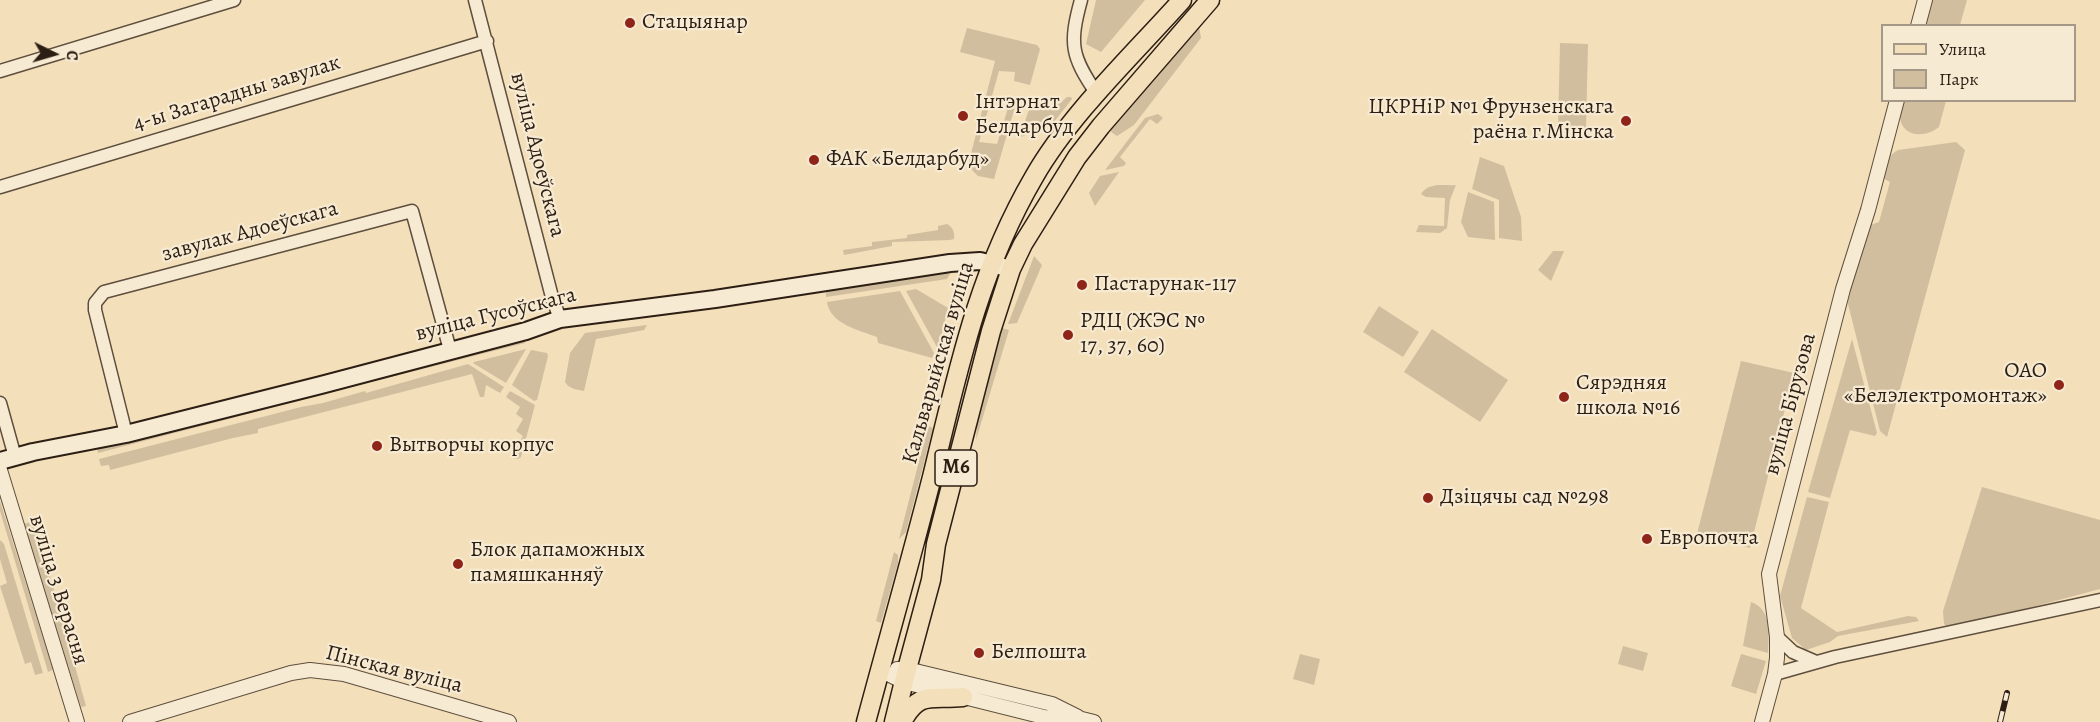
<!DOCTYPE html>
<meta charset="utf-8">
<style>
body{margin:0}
#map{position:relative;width:2100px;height:722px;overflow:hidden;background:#f3dfba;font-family:Alegreya,serif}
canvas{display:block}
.legend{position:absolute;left:1881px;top:24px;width:195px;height:78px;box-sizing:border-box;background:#f7ead2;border:2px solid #a69886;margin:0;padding:8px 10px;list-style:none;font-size:18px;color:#2c1e13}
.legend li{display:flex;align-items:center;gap:12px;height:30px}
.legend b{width:30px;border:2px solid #a69886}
.north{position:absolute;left:24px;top:24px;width:60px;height:60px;-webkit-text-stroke:4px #f7ead2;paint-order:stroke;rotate:95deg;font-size:16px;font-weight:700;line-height:24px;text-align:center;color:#2c1e13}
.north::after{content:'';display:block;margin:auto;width:21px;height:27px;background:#2c1e13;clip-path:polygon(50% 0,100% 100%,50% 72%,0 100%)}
</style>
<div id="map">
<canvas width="2100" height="722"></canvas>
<ul class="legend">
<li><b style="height:8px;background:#f3dfba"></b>Улица</li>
<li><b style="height:16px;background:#d1be9e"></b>Парк</li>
</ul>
<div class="north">С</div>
</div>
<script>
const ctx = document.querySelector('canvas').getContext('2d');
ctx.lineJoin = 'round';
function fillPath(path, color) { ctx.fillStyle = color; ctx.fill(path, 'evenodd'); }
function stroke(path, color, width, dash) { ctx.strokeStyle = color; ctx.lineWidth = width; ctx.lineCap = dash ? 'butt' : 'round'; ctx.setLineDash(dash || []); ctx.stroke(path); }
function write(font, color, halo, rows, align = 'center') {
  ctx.font = font + ' Alegreya,serif'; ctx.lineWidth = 4.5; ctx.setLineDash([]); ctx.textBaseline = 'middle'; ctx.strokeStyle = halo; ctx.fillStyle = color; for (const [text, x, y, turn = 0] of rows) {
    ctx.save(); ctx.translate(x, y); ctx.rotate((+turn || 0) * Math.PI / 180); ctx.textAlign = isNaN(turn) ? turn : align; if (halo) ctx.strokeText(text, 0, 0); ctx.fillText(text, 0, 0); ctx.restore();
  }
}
const green = new Path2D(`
 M1096 0H1145L1101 52 1086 44Z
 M1930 0H1967L1960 25 1923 26Z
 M1199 26 1201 38 1134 125 1117 136 1110 131Z
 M967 28 1037 45 1040 49 1030 85 1014 81 1015 72 999 71 979 142 997 144 1011 98 1017 100 994 179 978 176 972 170 967 169 995 61 960 52Z
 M1560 43 1588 44 1586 128H1558Z
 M1067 97H1071L1072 99 1054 122 1019 138 1031 104C1050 111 1052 111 1067 97Z
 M1902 101H1946L1939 127C1926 138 1901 138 1900 116 1900 111 1901 105 1902 101Z
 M1158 114 1163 118 1157 124 1150 119 1120 157 1126 163 1124 166 1105 170 1145 118Z
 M1956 142 1965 150 1887 437 1880 431 1846 296 1868 226 1879 222 1890 182 1881 177C1885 165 1887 156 1898 150Z
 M1480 157 1504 166 1521 217 1522 241 1499 238V200L1472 189Z
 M1119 172 1095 206 1089 193 1100 176Z
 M1456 185 1450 200 1447 228 1440 233 1416 232 1419 225 1444 226 1445 198 1426 197 1421 194C1429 182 1443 186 1456 185Z
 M1468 192 1494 202 1495 240 1468 237 1461 222Z
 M947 224C953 227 955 233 954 239L950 240 892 242V246L844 255 843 250 872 246V242L907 238V235L938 230V226Z
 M1553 251H1564L1551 281 1538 270Z
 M1034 256 1042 265 1017 323 1008 324Z
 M947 272 950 274 947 279 826 297V290Z
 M916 289 948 308 938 349 906 291Z
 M900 291 934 353 932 358 878 343 877 337C859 330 830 324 827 302Z
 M1379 306 1419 332 1403 357 1363 332Z
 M647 325 644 330 596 339 584 391 574 389 568 386 565 382 570 353 585 333Z
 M1002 328 1009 330 976 440 978 413Z
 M1432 329 1508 380 1480 422 1404 372Z
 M524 339 525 343 379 380 396 372Z
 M1852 339 1877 433 1875 436 1850 430 1830 498 1808 492Z
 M526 349 506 383 473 363 474 362Z
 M531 350 547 353 548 356 537 400 534 401 512 385Z
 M1741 361 1794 373 1750 548 1697 534Z
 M468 364 504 387 500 393 486 385 484 397H480L472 374 258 429V433L233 438 110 470 109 465 101 466 99 459 301 407 323 403 365 391 366 393Z
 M510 391 535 405 521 457 518 459 511 458 523 436 516 431 523 419 516 414 520 407 506 397Z
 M320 395 98 453 97 448 300 396Z
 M928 426 933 428 906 532 899 539Z
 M1982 487 2100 520V589L1950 629 1944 624 1943 611Z
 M1807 497 1829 502 1801 608 1837 632 1908 616 1916 617 1919 621 1838 636 1830 642 1806 650 1792 638 1780 596Z
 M0 501 53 670 48 672 0 511Z
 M35 521 86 706 81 707 23 524Z
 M0 540 4 544 43 673 35 675 31 662 25 664 0 586 7 583 0 559Z
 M894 552 898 555V563L881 623 876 621Z
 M1751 602C1772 609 1769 635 1768 653L1743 646Z
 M1623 646 1648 653 1643 671 1618 664Z
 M1300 654 1320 659 1314 685 1293 679Z
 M1741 654 1766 661 1756 694 1731 686Z`);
const minor = new Path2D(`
 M475 0 552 297 560 319
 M1081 0C1069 44 1071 56 1097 94
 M0 71 234 0
 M0 187 487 41
 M0 403 15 457
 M126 434 95 310V303L104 292 412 211 450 350
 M1777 637 1793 652 1816 662
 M1775 674 1835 657 2100 600`);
const tertiary = new Path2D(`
 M1918 26 1925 0
 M0 470 77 722
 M897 669H907L1052 704 1078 717
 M880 670 904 682 1044 717 1082 719 1094 722
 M130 722 291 673 310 670 344 674 509 722
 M1762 722 1775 674 1777 658V637L1769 574 1843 289 1868 210 1897 100`);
const secondary = new Path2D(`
 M0 461 33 452 126 434 321 385 526 331 560 319 715 299 950 263 980 261 1011 269`);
const primary = new Path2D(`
 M866 722C888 640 911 559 932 477 958 370 978 273 1034 177 1070 114 1133 55 1182 0
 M894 722 907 669 931 580 936 544 991 331 1011 269 1023 244 1077 157 1101 126 1210 0
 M902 722C919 690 931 700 963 697`);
const rail = new Path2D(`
 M2000 722 2007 693`);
const markers = [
 [630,23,6,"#8f2418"],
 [963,116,6,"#8f2418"],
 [1626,121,6,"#8f2418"],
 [814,160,6,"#8f2418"],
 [1082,285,6,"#8f2418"],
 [1068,335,6,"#8f2418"],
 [2059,385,6,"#8f2418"],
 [1564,397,6,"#8f2418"],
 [377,446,6,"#8f2418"],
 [1428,498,6,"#8f2418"],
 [1647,539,6,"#8f2418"],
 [458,564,6,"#8f2418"],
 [979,653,6,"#8f2418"]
];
const shields = [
 [956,468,42]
];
const shieldNames = [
 ["М6",956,468]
];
const poiNames = [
 ["Стацыянар",642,23],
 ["Інтэрнат",975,103],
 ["Белдарбуд",975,128],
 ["ЦКРНіР №1 Фрунзенскага",1614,108,"right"],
 ["раёна г.Мінска",1614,133,"right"],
 ["ФАК «Белдарбуд»",826,160],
 ["Пастарунак-117",1094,285],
 ["РДЦ (ЖЭС №",1080,322],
 ["17, 37, 60)",1080,347],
 ["ОАО",2047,372,"right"],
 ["«Белэлектромонтаж»",2047,397,"right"],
 ["Сярэдняя",1576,384],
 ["школа №16",1576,409],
 ["Вытворчы корпус",389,446],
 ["Дзіцячы сад №298",1440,498],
 ["Европочта",1659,539],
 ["Блок дапаможных",470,551],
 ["памяшканняў",470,576],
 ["Белпошта",991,653]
];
const streetNames = [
 ["4-ы Загарадны завулак",237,94,-17],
 ["вуліца Адоеўскага",537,155,76],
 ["завулак Адоеўскага",250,232,-15],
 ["вуліца Гусоўскага",496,315,-14],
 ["Кальварыйская вуліца",939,363,-74],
 ["вуліца Бірузова",1791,404,-75],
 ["вуліца 3 Верасня",58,590,73],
 ["Пінская вуліца",394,670,14]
];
fillPath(green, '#d1be9e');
stroke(minor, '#5e4e3d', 15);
stroke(tertiary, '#5e4e3d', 16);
stroke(secondary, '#2c1e13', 20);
stroke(primary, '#2c1e13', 21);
stroke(minor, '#f7ead2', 12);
stroke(tertiary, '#f7ead2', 14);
stroke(secondary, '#f7ead2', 16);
stroke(primary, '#f3dfba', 18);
stroke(rail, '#2c1e13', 6);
stroke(rail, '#f7ead2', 4, [11]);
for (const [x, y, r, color] of markers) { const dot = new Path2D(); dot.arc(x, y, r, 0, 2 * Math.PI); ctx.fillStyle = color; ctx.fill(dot); stroke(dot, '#f7ead2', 2); }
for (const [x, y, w] of shields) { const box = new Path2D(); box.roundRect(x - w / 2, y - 18, w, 36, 4.5); ctx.fillStyle = '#f7ead2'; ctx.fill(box); stroke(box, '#2c1e13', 1.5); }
write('bold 21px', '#2c1e13', null, shieldNames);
write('22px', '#2c1e13', '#f7ead2', poiNames, 'left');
write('22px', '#2c1e13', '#f7ead2', streetNames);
</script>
